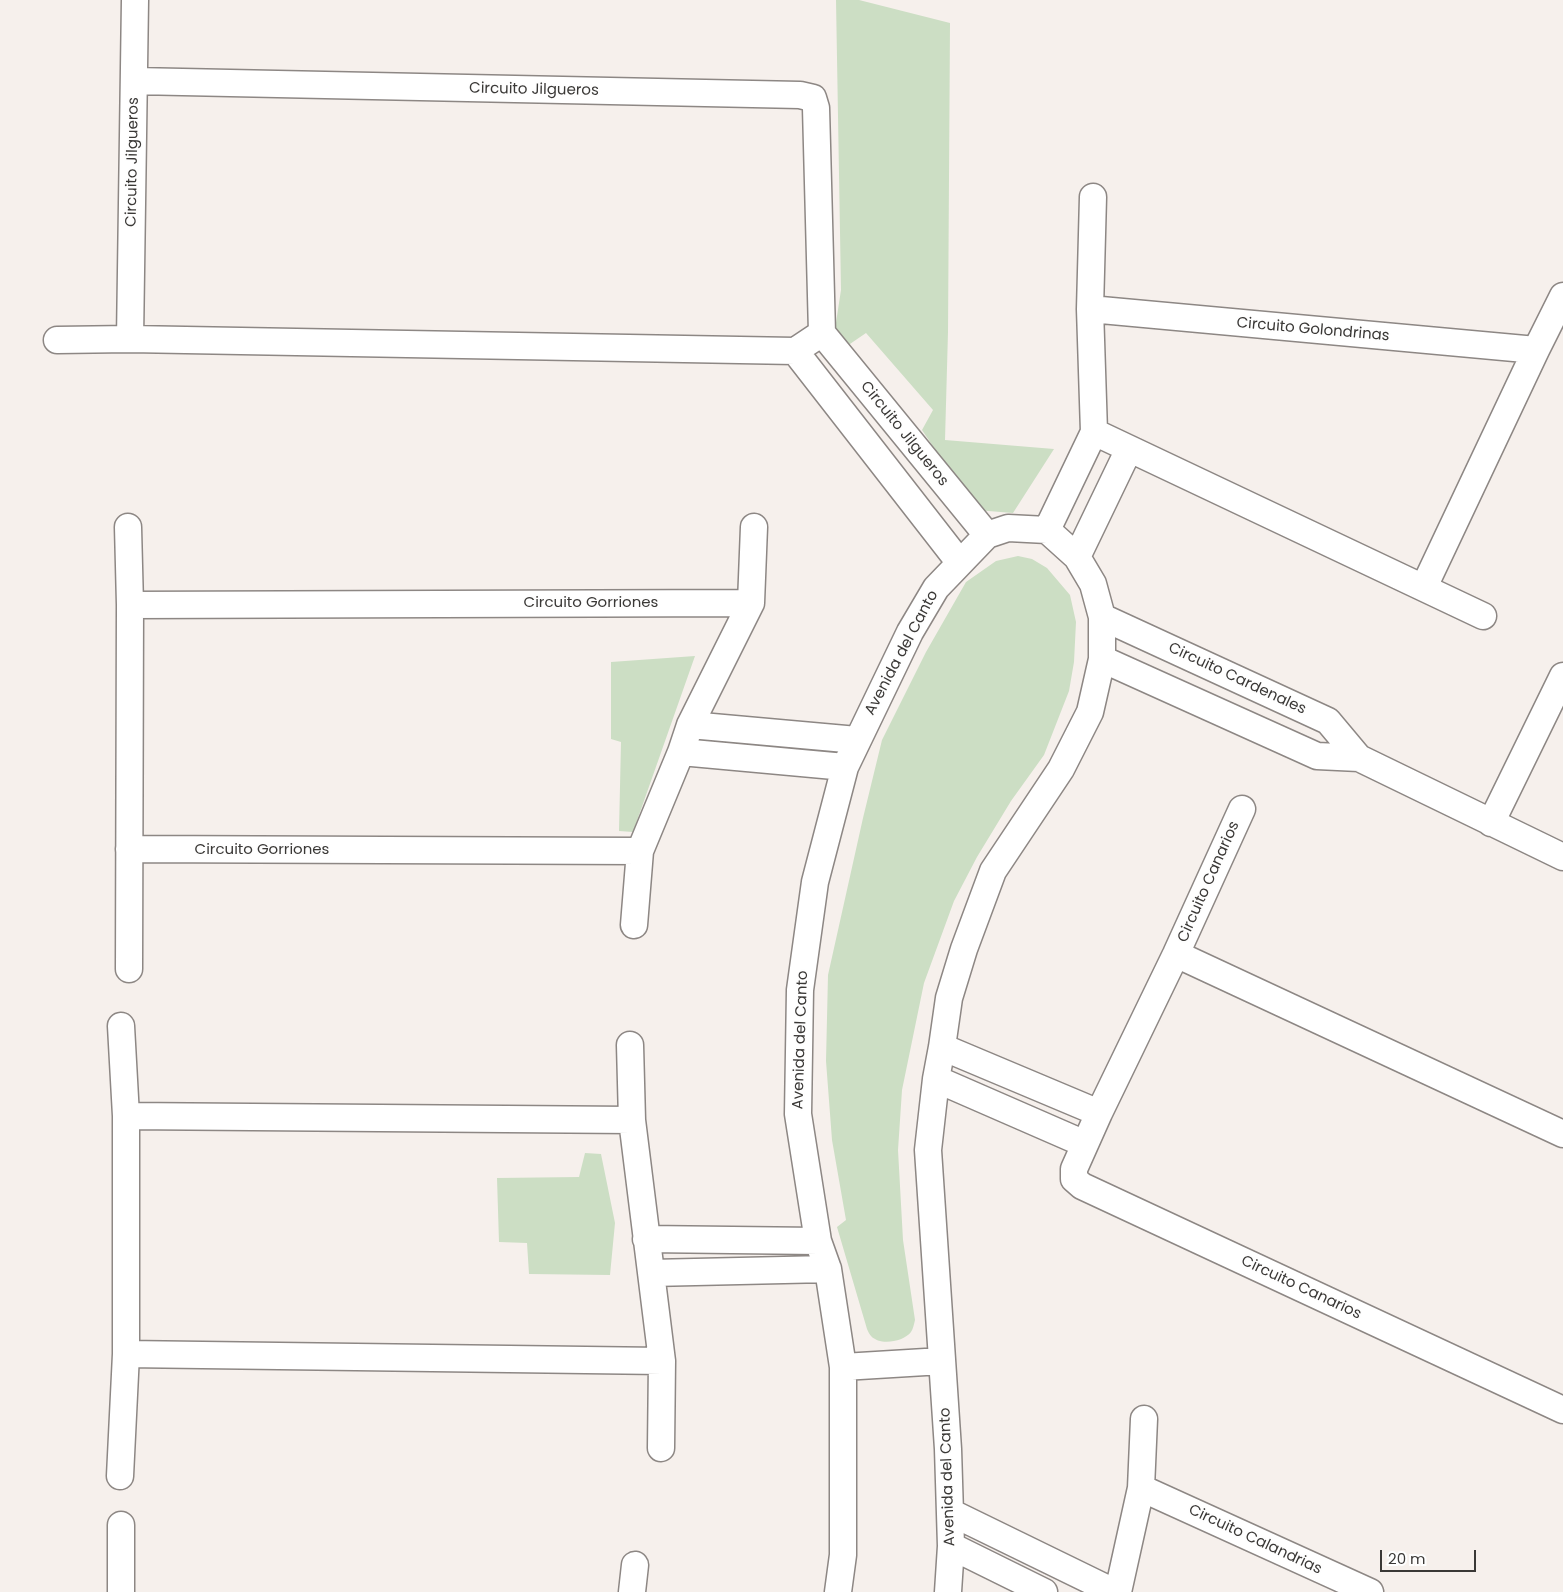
<!DOCTYPE html>
<style>
body{margin:0}
#map{position:relative;width:1563px;height:1592px;overflow:hidden;background:#f6f0ec;font-family:Poppins,sans-serif}
canvas{display:block}
.scale{position:absolute;left:1380px;top:1550px;width:96px;height:22px;box-sizing:border-box;border:2px solid #3a3836;border-top:0;padding-left:6px;font-size:15px;line-height:18px;white-space:nowrap;color:#3a3836;-webkit-text-stroke:4px #fefefe;paint-order:stroke}
</style>
<div id="map">
<canvas width="1563" height="1592"></canvas>
<div class="scale">20 m</div>
</div>
<script>
const ctx = document.querySelector('canvas').getContext('2d');
ctx.lineJoin = 'round';
function fillPath(path, color) { ctx.fillStyle = color; ctx.fill(path, 'evenodd'); }
function stroke(path, color, width, dash) { ctx.strokeStyle = color; ctx.lineWidth = width; ctx.lineCap = dash ? 'butt' : 'round'; ctx.setLineDash(dash || []); ctx.stroke(path); }
function write(font, color, halo, rows, align = 'center') {
  ctx.font = font + ' Poppins,sans-serif'; ctx.lineWidth = 4; ctx.setLineDash([]); ctx.textBaseline = 'middle'; ctx.strokeStyle = halo; ctx.fillStyle = color; for (const [text, x, y, turn = 0] of rows) {
    ctx.save(); ctx.translate(x, y); ctx.rotate((+turn || 0) * Math.PI / 180); ctx.textAlign = isNaN(turn) ? turn : align; if (halo) ctx.strokeText(text, 0, 0); ctx.fillText(text, 0, 0); ctx.restore();
  }
}
const green = new Path2D(`
 M836 0H859L950 23 948 332 945 440 1054 449 1013 513 976 510 922 430 933 410 866 333 847 346 835 329 841 290Z
 M1018 556 1032 559 1047 568 1070 595 1076 622 1074 662 1069 691 1044 755 1011 801 977 857 954 901 924 983 902 1090 898 1150 903 1240 915 1320C914 1324 913 1329 911 1332 903 1342 880 1346 871 1336 869 1334 868 1331 867 1329L837 1227 846 1220 832 1140 826 1061 828 975 863 818 882 740 926 652 966 582 996 561Z
 M695 656 633 832 619 831 621 742 611 739V662Z
 M585 1153 601 1154 615 1223 610 1275 529 1274 527 1243 499 1242 497 1178 579 1177Z`);
const minor = new Path2D(`
 M135 81 800 95 813 98 816 108 822 333 987 535
 M1090 309 1536 350
 M130 339 135 0
 M57 340 130 339 795 351 822 333
 M795 351 960 563
 M1094 432 1483 616
 M128 527 130 605 129 969
 M1047 530 1094 432 1090 309 1093 197
 M1077 557 1129 449
 M1424 587 1536 350 1563 296
 M130 605 751 603
 M1102 617 1328 721 1359 758 1563 857
 M1102 659 1317 756 1359 758
 M690 725 857 740
 M681 752 845 767
 M1242 809 1176 954 1099 1113 1074 1169V1179L1082 1186 1563 1410
 M1491 823 1563 676
 M129 849 640 851
 M634 925 640 851 681 752 690 725 751 603 754 527
 M1176 954 1563 1134
 M630 1045 632 1120 662 1361 661 1448
 M942 1047 1099 1113
 M936 1079 1085 1144
 M126 1116 632 1120
 M646 1239 818 1241
 M651 1273 828 1269
 M126 1354 662 1361
 M843 1367 942 1361
 M120 1476 126 1354V1116L121 1026
 M1141 1488 1370 1592
 M950 1512 1114 1592
 M951 1546 1044 1592
 M121 1592V1525
 M632 1592 635 1565
 M838 1592 843 1555V1367L828 1269 818 1241 798 1114 800 990 815 882 845 767 910 632 936 588 987 535 1008 528 1047 530 1077 557 1093 584 1102 617V659L1090 712 1061 769 993 871 964 949 949 998 942 1047 936 1079 928 1150 948 1449 951 1546 948 1592
 M1118 1592 1141 1488 1144 1419`);
const streetNames = [
 ["Circuito Jilgueros",534,90,1],
 ["Circuito Jilgueros",133,162,-89],
 ["Circuito Golondrinas",1313,330,5],
 ["Circuito Jilgueros",904,434,51],
 ["Circuito Gorriones",591,603],
 ["Avenida del Canto",902,653,-62],
 ["Circuito Cardenales",1237,679,25],
 ["Circuito Gorriones",262,850],
 ["Circuito Canarios",1209,882,-66],
 ["Avenida del Canto",801,1040,-88],
 ["Circuito Canarios",1301,1288,25],
 ["Avenida del Canto",948,1477,-92],
 ["Circuito Calandrias",1255,1540,25]
];
fillPath(green, '#ccdec4');
stroke(minor, '#8d8784', 29);
stroke(minor, '#fff', 26);
write('15px', '#3a3836', '#fefefe', streetNames);
</script>
